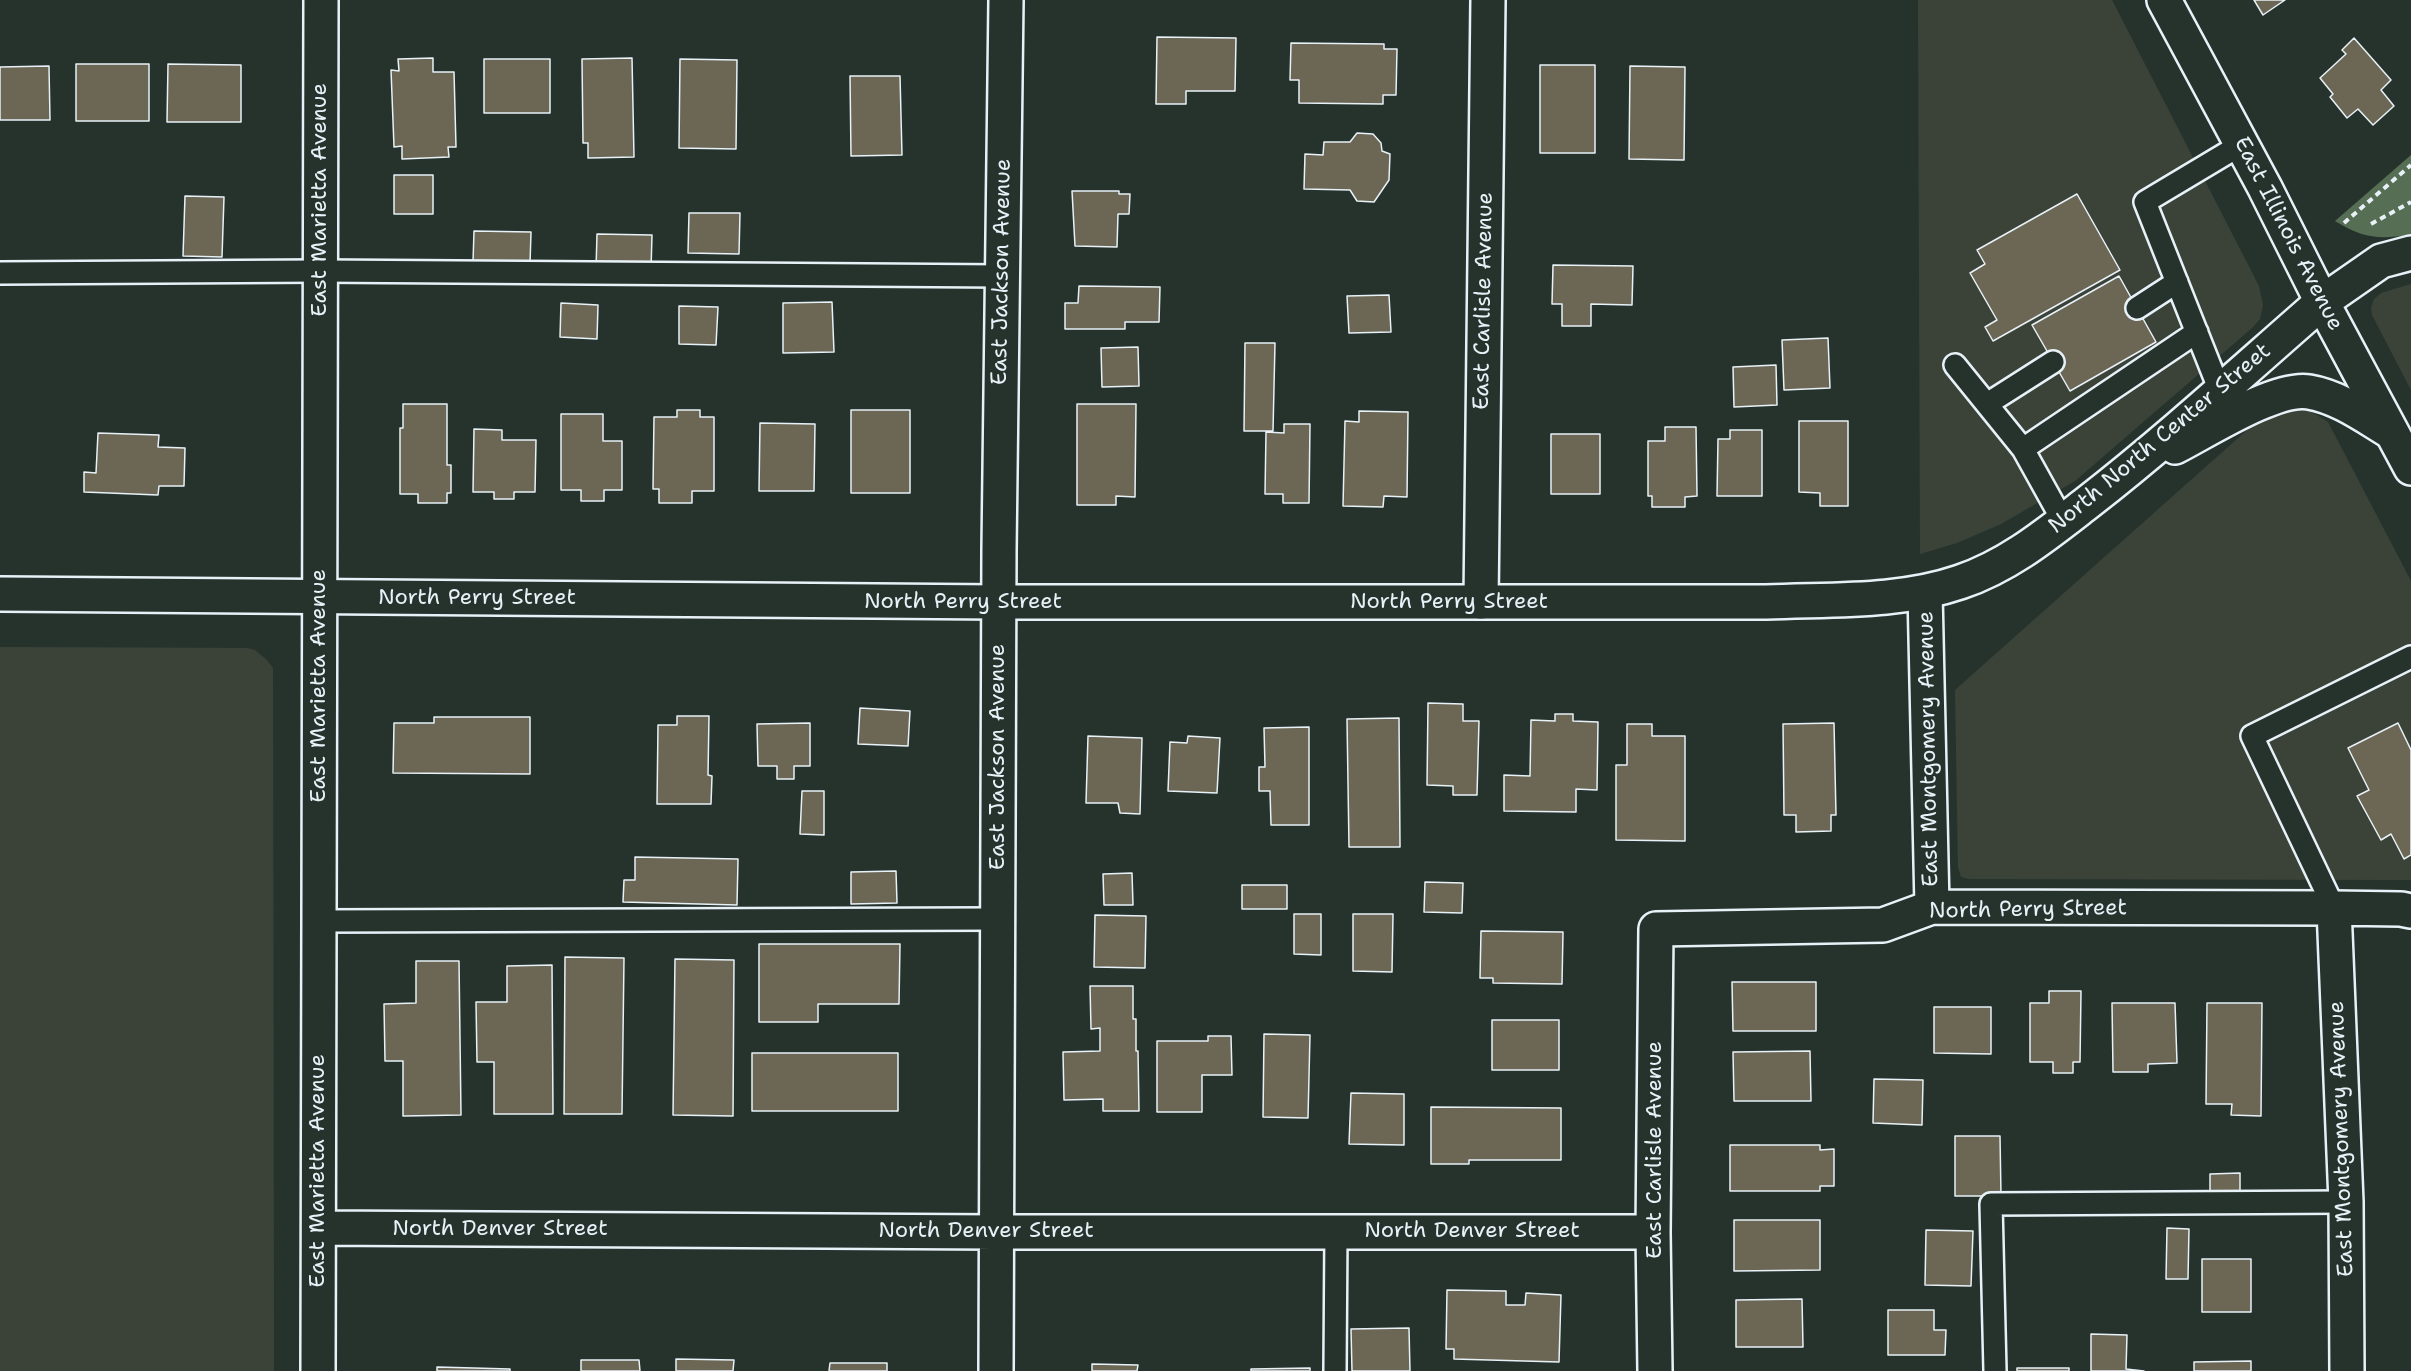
<!DOCTYPE html>
<style>
body{margin:0}
canvas{display:block;background:#26332d}
</style>
<canvas width="2411" height="1371"></canvas>
<script>
const ctx = document.querySelector('canvas').getContext('2d');
ctx.lineJoin = 'round';
function fillPath(path, color) { ctx.fillStyle = color; ctx.fill(path, 'evenodd'); }
function stroke(path, color, width, dash) { ctx.strokeStyle = color; ctx.lineWidth = width; ctx.lineCap = dash ? 'butt' : 'round'; ctx.setLineDash(dash || []); ctx.stroke(path); }
function write(font, color, halo, rows, align = 'center') {
  ctx.font = font + ' "Shantell Sans",sans-serif'; ctx.lineWidth = 4.5; ctx.setLineDash([]); ctx.textBaseline = 'middle'; ctx.strokeStyle = halo; ctx.fillStyle = color; for (const [text, x, y, turn = 0] of rows) {
    ctx.save(); ctx.translate(x, y); ctx.rotate((+turn || 0) * Math.PI / 180); ctx.textAlign = isNaN(turn) ? turn : align; if (halo) ctx.strokeText(text, 0, 0); ctx.fillText(text, 0, 0); ctx.restore();
  }
}
const built = new Path2D(`
 M1918 0H2112L2259 286 2263 305 2260 319 2252 328 2075 481 2001 524 1957 543 1920 554Z
 M2411 284V390L2372 315 2371 308 2374 299 2381 293Z
 M2291 408 2312 412 2328 422 2411 581V880L1969 879 1961 877 1958 867 1955 690 2255 423 2271 413Z
 M0 647 247 648 255 650 267 660 273 668 274 1371H0Z`);
const green = new Path2D(`
 M2411 155V235C2377 239 2365 239 2335 221Z`);
const building = new Path2D(`
 M2254 0H2285L2263 15Z
 M1157 37 1236 38 1235 91H1186V104H1156Z
 M2354 38 2391 80 2381 90 2394 106 2373 125 2358 109 2347 118 2330 97 2333 94 2320 78 2346 54 2342 50Z
 M1291 43 1384 44V49H1397L1396 95H1383V104L1299 103V80H1290Z
 M433 58V72H454L456 147H448L449 157 402 159V146L394 147 391 70 399 71 398 59Z
 M632 58 634 157 588 158V143H583L582 59Z
 M484 59H550V113H484Z
 M680 59 737 60 736 149 679 148Z
 M76 64H149V121H76Z
 M168 64 241 65V122H167Z
 M1540 65H1595V153H1540Z
 M49 66 50 120H0V67Z
 M1630 66 1685 67 1684 160 1629 159Z
 M850 76H900L902 155 851 156Z
 M1357 133 1373 134 1381 143 1382 151 1390 154 1389 180 1374 202 1357 201 1350 190 1304 189 1305 154 1323 155 1324 142H1350Z
 M394 175H433V214H394Z
 M1072 191H1119V194H1130L1129 214H1118L1117 247 1075 246Z
 M2077 194 2120 270 1993 341 1985 327 1997 320 1970 273 1985 264 1977 250Z
 M185 196 224 197 222 257 183 256Z
 M689 213H740L739 254 688 253Z
 M474 231 531 232 530 264 473 262Z
 M597 234 652 235 651 270 596 269Z
 M1553 265 1633 266 1632 305 1591 304V326H1562V304H1552Z
 M2119 276 2156 342 2070 391 2032 325Z
 M1079 286 1160 287 1159 322H1125V329H1065V303H1078Z
 M1389 295 1391 332 1349 333 1347 296Z
 M832 302 834 352 783 353V303Z
 M561 303 598 305 597 339 560 337Z
 M679 306 718 307 716 345 679 344Z
 M1828 338 1830 388 1784 390 1782 340Z
 M1245 343H1275L1273 431H1244Z
 M1138 347 1139 386 1102 387 1101 348Z
 M1776 365 1777 405 1734 407 1733 367Z
 M403 404H447V465H451V493H447V503H418V494H400V428H403Z
 M1077 404H1136L1135 497 1116 496V505H1077Z
 M677 410H700V417H714V491H692V503H659V489H653L654 417H677Z
 M851 410H910V493H851Z
 M1359 411 1408 412 1407 497 1384 496 1383 507 1343 506 1345 421 1359 422Z
 M561 414H603V441H622V490H604V501H581V490H561Z
 M1799 421H1848V506H1820V493L1799 492Z
 M760 423 815 424 814 491H759Z
 M1284 424H1310L1309 503H1283V494H1265L1266 432 1284 433Z
 M1665 427H1696L1697 496 1685 497V507H1652V496H1648V441H1665Z
 M474 429 502 430V440H536L535 492H514V499H494V492H473Z
 M1730 430H1762V496H1717L1718 439H1730Z
 M98 433 159 435 158 447 185 448 184 486H159L158 495 84 492V472L96 473Z
 M1551 434H1600V494H1551Z
 M1428 703 1463 704V721H1479L1477 795H1453V786L1427 785Z
 M860 708 910 711 908 746 858 744Z
 M1555 714H1573V721L1598 722 1597 790 1576 789V812L1504 811V775L1530 776 1531 720 1555 721Z
 M677 716H709L708 775 712 776 711 804H657L658 725H677Z
 M434 717H530V774L393 773 394 723H434Z
 M1399 718 1400 847H1349L1347 719Z
 M810 723V766H794V779H777V766H758L757 724Z
 M1834 723 1836 815H1831V831L1796 832V815H1784L1783 724Z
 M2398 723 2411 750V855L2404 859 2391 834 2381 840 2357 796 2369 790 2348 748Z
 M1627 724H1652V736H1685V841L1616 840V765H1627Z
 M1309 727V825H1271L1270 791H1259V767H1265L1264 728Z
 M1088 736 1142 738 1140 814 1120 813 1118 803H1086Z
 M1188 736 1220 738 1217 793 1168 791 1170 742 1187 743Z
 M802 791H824V835L800 834Z
 M635 857 738 859 737 905 623 902 624 880H635Z
 M896 871 897 903 851 904V872Z
 M1132 873 1133 905H1104L1103 874Z
 M1425 882 1463 883 1462 913 1424 912Z
 M1242 885H1287V909H1242Z
 M1294 914H1321V955L1294 954Z
 M1353 914H1393L1392 972 1353 971Z
 M1095 915 1146 916 1145 968 1094 967Z
 M1481 931 1563 932 1562 984 1493 983V978H1480Z
 M759 944H900L899 1004H818V1022H759Z
 M565 957 624 958 622 1114H564Z
 M675 959 734 960 733 1116 673 1115Z
 M416 961H459L461 1115 403 1116V1061H385L384 1004 416 1003Z
 M552 965 553 1114H494V1062H477L476 1002H507V966Z
 M1732 982H1816V1031H1733Z
 M1090 986H1133V1019H1136V1051H1138L1139 1111H1103V1099L1064 1100 1063 1052 1100 1051V1028L1091 1029Z
 M2049 991H2081L2080 1062H2073V1073H2053V1062H2030V1003H2049Z
 M2112 1003H2175L2177 1063 2148 1064V1072H2113Z
 M2207 1003H2262L2261 1116 2231 1115 2232 1104H2206Z
 M1934 1007H1991V1054L1934 1053Z
 M1492 1020H1559V1070H1492Z
 M1264 1034 1310 1035 1308 1118 1263 1117Z
 M1208 1036H1231L1232 1075H1202V1112H1157V1041H1208Z
 M1810 1051 1811 1101H1734L1733 1052Z
 M752 1053H898V1111H752Z
 M1874 1079 1923 1080 1922 1125 1873 1123Z
 M1351 1093 1404 1094V1145L1349 1144Z
 M1431 1107 1561 1108V1160H1469V1164H1431Z
 M1955 1136H2000L2001 1196H1955Z
 M1730 1145H1820V1150L1834 1149V1186H1820V1191H1730Z
 M2240 1173V1198L2210 1199V1174Z
 M1734 1220H1820V1270L1734 1271Z
 M2167 1228 2189 1229 2188 1279H2166Z
 M1926 1230 1973 1231 1971 1286 1925 1285Z
 M2202 1259H2251V1312H2202Z
 M1447 1290 1506 1291V1305H1525L1526 1293 1561 1295 1559 1362 1454 1359V1349H1446Z
 M1802 1299 1803 1347H1736V1300Z
 M1888 1310H1934V1330H1946L1945 1355H1888Z
 M1409 1328 1410 1371H1352L1351 1329Z
 M2091 1334 2127 1335 2126 1369 2144 1371H2091Z
 M676 1359 734 1360 733 1371H676Z
 M581 1360H639L640 1371H581Z
 M2251 1361V1371H2194V1362Z
 M830 1363H887V1371H829Z
 M1092 1364 1138 1365 1137 1371H1092Z
 M437 1367 510 1369V1371H437Z
 M1310 1368V1371H1251V1369Z
 M2017 1368H2069V1371H2017Z`);
const path = new Path2D(`
 M2344 223 2411 165
 M2371 224 2411 202`);
const service = new Path2D(`
 M0 273 320 271 1002 276
 M2137 308 2177 282
 M1955 365 2023 449 2197 332
 M2220 391 2145 202 2242 144
 M1987 404 2053 362
 M2023 449 2063 521
 M2334 908 2252 736 2411 657
 M318 921 997 919
 M1335 1371 1336 1231
 M1995 1371 1991 1204 2346 1202`);
const minor = new Path2D(`
 M1925 592 1932 907
 M1481 602 1488 0
 M2334 908 2346 1202 2347 1371
 M319 1228 995 1232H1653
 M318 1371 321 0
 M996 1371 999 550 1006 0
 M1655 1371 1653 1232 1656 929 1883 925 1932 907 2334 908 2401 909 2411 911`);
const tertiary = new Path2D(`
 M2175 447C2205 432 2276 386 2309 392 2339 397 2366 417 2391 432
 M0 594 999 602H1766C1830 599 1899 603 1960 582 2008 566 2047 534 2087 503 2168 440 2244 370 2322 302`);
const secondary = new Path2D(`
 M2164 0 2265 188 2322 302 2411 468
 M2322 302 2381 261 2411 253`);
const streetNames = [
 ["East Marietta Avenue",320,200,-90],
 ["East Illinois Avenue",2288,234,63],
 ["East Jackson Avenue",1002,272,-89],
 ["East Carlisle Avenue",1484,301,-89],
 ["North North Center Street",2160,439,-40],
 ["North Perry Street",477,598],
 ["North Perry Street",963,602],
 ["North Perry Street",1449,602],
 ["East Marietta Avenue",319,686,-90],
 ["East Montgomery Avenue",1929,749,-91],
 ["East Jackson Avenue",998,757,-90],
 ["North Perry Street",2028,910,-1],
 ["East Montgomery Avenue",2342,1139,-92],
 ["East Carlisle Avenue",1655,1150,-90],
 ["East Marietta Avenue",318,1171,-90],
 ["North Denver Street",500,1229],
 ["North Denver Street",986,1231],
 ["North Denver Street",1472,1231]
];
fillPath(built, '#3b4339');
fillPath(green, '#566e54');
fillPath(building, '#6b6754');
stroke(building, '#e8f1f8', 1.5);
stroke(service, '#e8f1f8', 26);
stroke(minor, '#e8f1f8', 38);
stroke(tertiary, '#e8f1f8', 38);
stroke(secondary, '#e8f1f8', 38);
stroke(path, '#e8f1f8', 4, [6, 4.5]);
stroke(service, '#26332d', 21);
stroke(minor, '#26332d', 33);
stroke(tertiary, '#26332d', 33);
stroke(secondary, '#26332d', 33);
write('22px', '#e8f1f8', '#26332d', streetNames);
</script>
